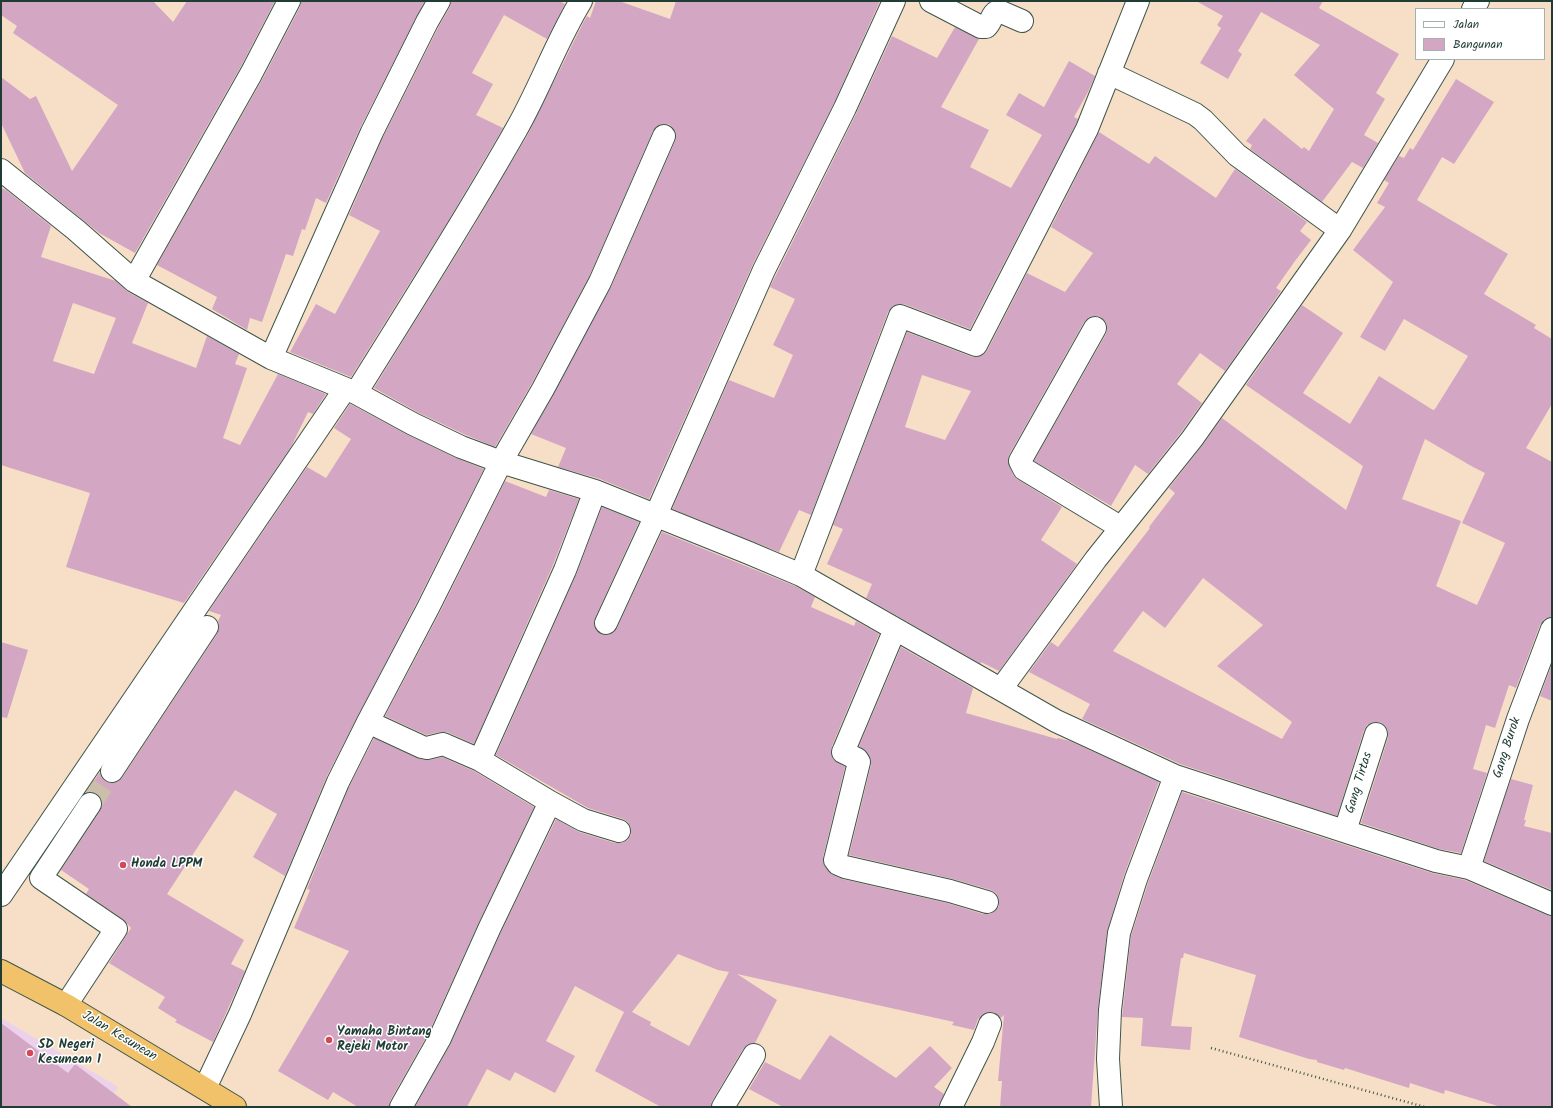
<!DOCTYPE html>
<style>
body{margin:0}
#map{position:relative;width:1553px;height:1108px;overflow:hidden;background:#f6dfc6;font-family:Kalam,sans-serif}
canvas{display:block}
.frame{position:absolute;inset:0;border:2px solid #1f3d34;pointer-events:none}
.legend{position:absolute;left:1415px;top:8px;width:130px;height:52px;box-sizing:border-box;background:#fff;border:1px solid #a5b1ae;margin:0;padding:5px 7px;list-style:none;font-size:12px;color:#1f3d34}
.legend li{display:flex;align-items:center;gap:8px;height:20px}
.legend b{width:20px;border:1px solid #a5b1ae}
</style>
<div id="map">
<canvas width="1553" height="1108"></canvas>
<div class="frame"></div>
<ul class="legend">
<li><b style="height:5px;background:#fff"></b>Jalan</li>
<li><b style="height:11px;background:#d3a7c4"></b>Bangunan</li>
</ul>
</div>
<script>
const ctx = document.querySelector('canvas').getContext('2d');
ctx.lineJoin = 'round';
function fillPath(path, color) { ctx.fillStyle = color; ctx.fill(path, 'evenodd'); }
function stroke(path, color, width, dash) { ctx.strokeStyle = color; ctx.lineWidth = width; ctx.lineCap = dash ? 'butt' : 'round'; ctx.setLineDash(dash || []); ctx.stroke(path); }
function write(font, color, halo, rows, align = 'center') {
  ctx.font = font + ' Kalam,sans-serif'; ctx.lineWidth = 3; ctx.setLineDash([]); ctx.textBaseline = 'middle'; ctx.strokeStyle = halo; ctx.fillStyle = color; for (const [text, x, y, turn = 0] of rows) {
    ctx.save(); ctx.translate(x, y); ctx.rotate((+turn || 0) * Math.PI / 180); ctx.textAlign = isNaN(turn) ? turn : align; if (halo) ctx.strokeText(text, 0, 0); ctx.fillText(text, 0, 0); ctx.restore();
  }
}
const built = new Path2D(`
 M1 1018 118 1087 105 1107H1Z`);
const building = new Path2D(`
 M1 1H153L173 22 187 1H275L240 68 135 253 99 233 25 173 1 123V77L30 99 36 96 72 171 118 105 13 33 17 26 1 15Z
 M301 1H425L361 126 326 203 316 198 305 230 302 229 293 256 286 254 262 322 250 318 247 330 212 309 217 297 157 265 262 80 300 7Z
 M451 1H559L565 4 547 39 504 15 472 73 493 84 476 115 503 128 447 223 351 377 290 352 316 304 335 314 380 231 349 215 383 137 438 28 450 7Z
 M596 1H619L670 19 676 1H880L834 103 753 264 649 499 600 479 558 467 566 448 531 434 611 287 675 141 676 135 674 129 669 124H663L657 126 653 131 589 277 532 383 495 447 466 435 419 413 374 388 468 236 527 136 583 23 587 16 590 18Z
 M1196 1H1323L1319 8 1399 54 1376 93 1385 99 1364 135 1378 143 1363 168 1352 162 1322 202 1250 149 1252 145 1246 141 1264 118 1302 149 1304 147 1309 151 1334 109 1294 75 1320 45 1261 12 1238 51 1242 54 1228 79 1200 63 1221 28 1217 25 1223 16Z
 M955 27 979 39 941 107 989 130 970 167 1011 188 1042 135 1006 115 1019 93 1044 107 1069 61 1095 76 1088 92 1074 117 1078 119 1076 124 970 329 904 304H898L892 307 888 312 811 515 799 510 779 552 672 509 729 380 774 398 793 355 773 345 795 299 770 287 856 114 892 36 937 58Z
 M1456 79 1494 102 1454 164 1442 157 1417 200 1508 254 1484 294 1536 325 1534 328 1552 339V404L1526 448 1552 462V617L1544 619 1540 625 1516 688 1509 685 1495 728 1486 725 1473 769 1487 773 1461 853 1439 849 1361 823 1388 738V731L1385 726 1380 722H1373L1367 725 1364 730 1337 816 1180 764 1082 719 1090 704 1029 672 1051 642 1058 647 1150 528 1149 527 1175 493 1169 488 1202 446 1222 418 1346 510 1363 466 1246 385 1302 305 1343 333 1303 393 1350 424 1379 376 1433 410 1435 409 1468 356 1404 319 1385 351 1360 337 1393 282 1353 250 1385 207 1377 203 1389 183 1384 180 1399 156 1404 158 1410 148 1413 150ZM1425 439 1473 467 1485 473 1462 523 1505 543 1477 605 1436 586 1461 521 1402 499ZM1203 578 1263 625 1217 666 1292 722 1282 739 1113 651 1143 611 1165 628Z
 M1099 132 1149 164 1155 156 1216 198 1235 169 1307 222 1300 231 1311 240 1295 261 1276 288 1281 291 1225 371 1200 353 1177 384 1202 403 1182 431 1148 474 1135 465 1111 506 1034 461 1106 334 1107 328 1106 322 1101 317 1095 316 1089 317 1084 322 1009 455 1008 460 1013 475 1017 479 1062 507 1041 540 1077 564 999 671 981 662V664L866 598 872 584 827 564 843 529 833 525 907 332 972 357H977L983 355 987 351 1027 273 1065 292 1093 253 1051 227ZM922 375 971 391 945 440 905 427Z
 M1 188 6 190 51 226 41 257 116 281 128 292 148 303 132 343 196 368 207 336 239 354 235 364 247 368 223 438 240 445 278 374 326 394 313 414 308 412 291 447 184 603 66 567 90 493 1 465ZM73 303 116 318 94 374 53 361Z
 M350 404 408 435 456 458 484 469 417 602 327 776 285 876 253 857 277 814 235 790 167 894 244 940 231 964 245 971 213 1042 175 1022 177 1020 158 1008 165 997 109 963 131 928 123 919 86 894 89 889 61 870 100 811 102 805 101 799 97 794 91 792H86L100 772 101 777 105 781 111 783 117 782 122 778 217 634 219 627 218 621 221 615 209 611 307 467 326 478 351 439 334 428Z
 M505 481 546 497 549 490 579 499 553 565 474 744 447 732H440L426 735 385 716 439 614Z
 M602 507 639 522 595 618 594 624 596 630 601 634 608 635 613 633 617 628 662 532 795 586 815 597 811 607 854 626 856 621 879 634 832 746 831 752 833 759 845 767 823 857 825 867 833 875 842 879 947 903 983 914H990L995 911 999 906V899L996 893 991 890 953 879 849 855 871 765 869 755 859 746 901 647 973 688 966 713 1057 739 1058 738 1070 741 1159 782 1124 875 1107 932 1098 1009 1091 1107H1000L1002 1081H998L1004 1015 1001 1018 994 1012H988L983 1014 978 1019 974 1030 952 1025 954 1022 737 974 777 1000 755 1043 748 1044 743 1049 712 1101 711 1107H661L595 1071 624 1012 575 986 546 1041 575 1056 555 1093 515 1072 510 1081 487 1069 467 1107H415L451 1043 501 932 556 819 579 832 615 843H622L628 840 631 835V828L628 822 623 819 588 808 496 755 576 575ZM678 954 718 970 729 972 689 1046 650 1025 651 1022 632 1012Z
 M1 642 28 650 7 718 1 717Z
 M1552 664V701L1540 696Z
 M374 738 420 759 430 760 442 757 474 771 534 807 479 922 429 1032 390 1101 389 1107H358L333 1092 328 1100 278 1071 349 951 294 928 310 890 307 889 349 787Z
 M1511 779 1533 785 1524 820H1526L1524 826 1552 833V890L1484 861Z
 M1182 792 1432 873 1465 880 1547 915 1552 916V1107H1501L1445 1090 1444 1094 1410 1083 1409 1088 1345 1068 1344 1070 1317 1062V1060L1309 1059 1239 1037 1256 975 1184 953 1183 958H1181L1171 1026 1192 1027 1190 1050 1141 1046 1143 1018 1122 1017 1131 936 1148 883Z
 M1 1023 68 1073 75 1064 132 1107H1Z
 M830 1035 896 1078 930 1046 952 1068 934 1087 944 1094 939 1107H783L749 1089 765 1062 800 1080Z`);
const minorTunnel = new Path2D(`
 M90 804 112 771`);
const path = new Path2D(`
 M1211 1048 1425 1107`);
const minor = new Path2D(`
 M931 1 981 27H986C992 22 991 13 999 11L1022 21
 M1473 9 1478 1
 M1109 73 1195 114 1203 120 1237 155 1340 230
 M1 170 76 230 134 281 271 358 356 393 413 424 461 447 501 462 595 491 749 553 801 575 1056 721 1175 776 1436 861 1469 868 1552 904
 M134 281 251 74 289 1
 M1095 328 1020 461 1024 469 1120 527
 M271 358 372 132 427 22 439 1
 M356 393C410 306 465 220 516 130 540 88 556 42 581 1
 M801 575 900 316 976 345 1087 129 1138 1
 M606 623 656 515 764 270 845 108 894 1
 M895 629 844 750 843 752 857 759 859 762 835 860 838 864 845 867 950 891 987 902
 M1001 689 1096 559 1192 439 1340 230 1443 59
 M368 722 422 747 427 748 443 744 480 760 550 802 583 820 619 831
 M480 760 565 570 595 491
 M112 771 207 627
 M1345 831 1376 734
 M1469 868 1518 719 1552 629
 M1 895 345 389
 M66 1005 116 929 41 878 90 804
 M205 1088 240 1014 338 782 368 722 428 608 501 462 543 389 600 282 664 136
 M401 1107 440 1038 490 927 550 802
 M723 1107 754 1055
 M951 1107 983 1042 990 1024
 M1111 1107 1108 1059 1110 1010 1119 933 1136 879 1175 776`);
const highway = new Path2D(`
 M1 971 66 1005 235 1107`);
const markers = [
 [123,865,4,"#d1495b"],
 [329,1040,4,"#d1495b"],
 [30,1053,4,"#d1495b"]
];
const streetNames = [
 ["Gang Burok",1508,748,-72],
 ["Gang Tirtas",1360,783,-73],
 ["Jalan Kesunean",119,1037,31]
];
const poiNames = [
 ["Honda LPPM",131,865],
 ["Yamaha Bintang",337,1033],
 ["Rejeki Motor",337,1048],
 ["SD Negeri",38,1046],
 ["Kesunean 1",38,1061]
];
fillPath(built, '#ebd1eb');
fillPath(building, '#d3a7c4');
stroke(minorTunnel, '#cbbfa9', 22, [22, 11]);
stroke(minor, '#3f554a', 24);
stroke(highway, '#3f554a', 24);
stroke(path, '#3f554a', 2.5, [1, 3]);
stroke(minor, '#fff', 22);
stroke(highway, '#f2c26a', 22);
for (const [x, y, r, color] of markers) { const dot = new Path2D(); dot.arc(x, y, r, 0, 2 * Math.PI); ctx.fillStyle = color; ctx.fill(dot); stroke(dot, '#fff', 1.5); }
write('13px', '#1f3d34', '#fff', streetNames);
write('bold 13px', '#1f3d34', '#fff', poiNames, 'left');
</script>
